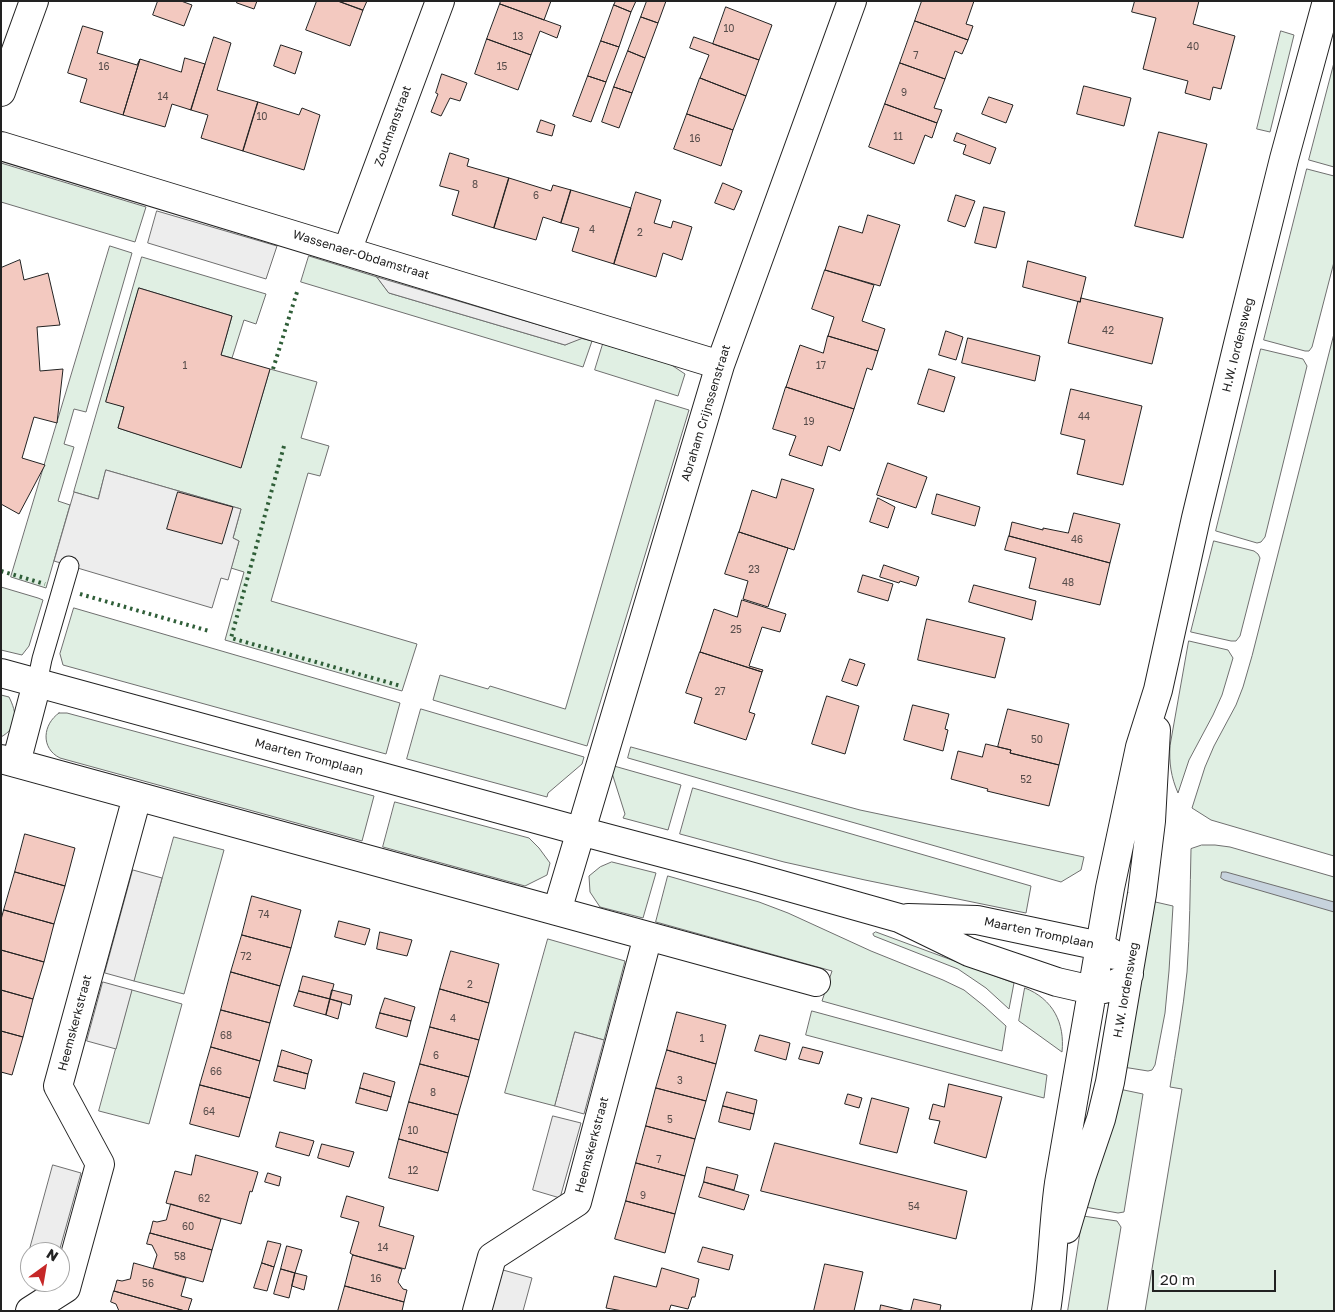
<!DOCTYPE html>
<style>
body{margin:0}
#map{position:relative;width:1335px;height:1312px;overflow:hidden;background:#fff;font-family:"Golos Text",sans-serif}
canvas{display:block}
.frame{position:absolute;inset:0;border:2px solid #222;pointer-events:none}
.north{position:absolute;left:20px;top:1242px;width:50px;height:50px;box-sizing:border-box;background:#fff;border:1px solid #a7a7a7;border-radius:50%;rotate:32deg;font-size:14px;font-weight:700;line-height:20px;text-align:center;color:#222}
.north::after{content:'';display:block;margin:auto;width:18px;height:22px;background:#c62828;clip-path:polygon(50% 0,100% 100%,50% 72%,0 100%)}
.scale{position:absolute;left:1152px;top:1270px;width:124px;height:22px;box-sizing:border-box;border:2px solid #222;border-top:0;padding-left:6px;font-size:15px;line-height:18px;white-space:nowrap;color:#222;-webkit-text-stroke:4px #fff;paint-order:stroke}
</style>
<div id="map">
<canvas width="1335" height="1312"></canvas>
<div class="frame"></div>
<div class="north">N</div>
<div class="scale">20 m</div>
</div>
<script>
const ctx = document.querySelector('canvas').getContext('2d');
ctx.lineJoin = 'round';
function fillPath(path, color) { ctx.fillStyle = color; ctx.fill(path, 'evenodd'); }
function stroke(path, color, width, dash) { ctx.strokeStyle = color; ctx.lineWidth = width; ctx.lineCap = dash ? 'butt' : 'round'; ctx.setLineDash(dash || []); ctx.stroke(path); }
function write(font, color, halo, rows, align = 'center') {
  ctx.font = font + ' "Golos Text",sans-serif'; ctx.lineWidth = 4; ctx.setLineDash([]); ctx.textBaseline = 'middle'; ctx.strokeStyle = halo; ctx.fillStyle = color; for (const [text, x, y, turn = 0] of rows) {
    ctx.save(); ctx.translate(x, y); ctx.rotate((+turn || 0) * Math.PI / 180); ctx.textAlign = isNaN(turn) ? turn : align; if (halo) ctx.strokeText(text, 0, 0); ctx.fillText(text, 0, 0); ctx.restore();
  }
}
const green = new Path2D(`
 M1281 31 1294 35 1270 132 1257 129Z
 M1334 63V167L1309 160Z
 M1 163 146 207 135 242 1 202Z
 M1307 169 1334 176V262L1312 347 1309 351H1305L1264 340Z
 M110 246 132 253 86 412 74 409 64 444 74 447 58 501 70 505 46 588 11 577Z
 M309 256 377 277 389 293 565 345 580 338 592 341 583 367 301 282Z
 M142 257 266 294 256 324 244 320 232 358 221 355 232 316 139 288 106 401 124 407 118 428 241 467 270 369 317 382 301 438 329 446 320 476 308 473 271 601 417 644 402 691 225 640 244 572 231 568 239 541 233 538 241 509 106 470 98 499 74 492Z
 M1334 334V856L1211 820 1192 808 1205 767 1214 746 1236 705 1243 687 1252 656Z
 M603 344 670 364 685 374 678 396 595 370Z
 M1261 349 1303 359 1307 366 1265 537 1261 542 1257 543 1216 531Z
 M656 400 689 410 587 746 433 700 440 675 488 689 490 686 565 709Z
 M1214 541 1254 551 1258 554 1260 558 1240 636 1236 641H1231L1191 632Z
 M1 587 38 598 43 600 29 646 22 655 1 650Z
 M74 608 400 703 386 754 63 665 60 654Z
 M1189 641 1228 650 1233 658 1222 695 1213 715 1189 760 1178 793C1171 777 1169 763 1170 746Z
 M1 695 9 697C17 713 19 727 1 737Z
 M421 709 584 757 582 764 548 793 547 797 407 759Z
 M59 713H67L374 796 362 841 60 758C40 748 43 724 59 713Z
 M631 747 860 810 1084 857 1081 870 1061 882 628 758Z
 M614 766 681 785 668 830 623 818 625 814 612 773Z
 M693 788 1031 886 1026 913 865 880 784 862 680 834Z
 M395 802 529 838 539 848 550 863 547 875 525 886 383 847Z
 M174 837 224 850 184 994 134 981Z
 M1202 845H1215L1230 847 1334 877V1311H1145L1182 1089 1170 1087C1176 1049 1183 1011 1187 972 1190 931 1190 890 1191 849Z
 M612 862 656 873 643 918 600 907 590 892 589 876 600 867Z
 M668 876 759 902 788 913 871 951 943 980 964 990 984 1006 1006 1026 1002 1051 822 1001 832 971 656 922Z
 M1151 901 1173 906 1169 971 1165 1013 1155 1065 1152 1070 1148 1071 1123 1067Z
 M876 932 1014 983 1009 1009 986 988 958 969 874 936 873 934Z
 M548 939 625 961 604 1040 575 1032 555 1106 505 1093Z
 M1025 988C1053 999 1065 1023 1062 1052L1019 1021Z
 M132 990 182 1004 149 1124 99 1111Z
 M812 1011 1047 1075 1044 1098 806 1035Z
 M1119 1089 1143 1094 1124 1212 1118 1213 1085 1207Z
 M1083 1216 1117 1221 1121 1227 1107 1311H1068Z`);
const parking = new Path2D(`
 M157 211 277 246 266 279 148 243Z
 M377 277 583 338 565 345 389 293Z
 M106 470 241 509 233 538 239 541 230 573 228 580 221 578 212 608 54 561 74 492 98 499Z
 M133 870 162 878 134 981 105 973Z
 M103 982 132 990 116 1049 87 1041Z
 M575 1032 604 1040 584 1114 555 1106Z
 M553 1116 581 1123 560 1198 533 1190Z
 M53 1165 81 1173 59 1252H30V1268L25 1267Z
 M503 1270 532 1278 523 1311H492Z`);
const water = new Path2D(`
 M1222 872H1226L1334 902V912L1224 880 1221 878Z`);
const building = new Path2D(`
 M158 1H181L192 5 184 26 153 15Z
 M237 1H257L254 9 237 3Z
 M317 1H338L363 10 350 46 306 30Z
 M338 1H367L363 10Z
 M501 1H551L544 20 500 4Z
 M616 1H636L631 12 614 5Z
 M647 1H666L658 23 641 17Z
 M922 1H974L966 24 973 26 968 40 915 21Z
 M1135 1H1199L1193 24 1235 36 1221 89 1213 87 1210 100 1185 93 1188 81 1143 69 1156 18 1132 12Z
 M500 4 561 26 557 38 540 31 531 55 487 39Z
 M614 5 631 12 619 47 601 41Z
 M726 7 772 25 759 60 713 44Z
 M641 17 658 23 645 58 628 51Z
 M915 21 968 40 962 54 955 51 945 79 900 63Z
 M83 26 103 32 97 53 137 65 140 59 123 115 80 102 87 79 68 73Z
 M214 37 231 43 217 90 258 102 243 151 201 138 208 115 191 110Z
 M694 37 759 60 746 96 700 78 709 55 690 48Z
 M487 39 531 55 518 90 475 74Z
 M601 41 619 47 606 82 588 76Z
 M281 45 302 52 295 74 274 66Z
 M628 51 645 58 632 93 614 87Z
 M185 58 205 64 191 110 172 104 165 127 123 115 140 59 181 72Z
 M900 63 945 79 934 108 942 110 937 123 885 104Z
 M442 74 467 83 460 101 450 98 441 116 431 112 438 94 436 93Z
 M588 76 606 82 591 122 573 116Z
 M700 78 746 96 733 130 687 114Z
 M1084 86 1131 98 1124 126 1077 114Z
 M614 87 632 93 619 128 602 122Z
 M989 97 1013 105 1006 123 982 114Z
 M258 102 299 115 302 108 320 115 304 170 243 151Z
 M885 104 937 123 932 138 925 135 914 164 869 147Z
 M687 114 733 130 721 166 674 149Z
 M541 120 555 125 552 136 537 132Z
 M1159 132 1207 144 1183 238 1135 226Z
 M957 133 996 148 990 164 963 154 966 145 954 141Z
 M450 153 469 159 467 166 509 178 494 228 452 215 459 191 440 186Z
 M509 178 551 191 553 185 571 190 561 223 543 217 536 240 494 228Z
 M723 183 742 191 734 210 715 203Z
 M571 190 631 208 614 264 572 251 579 228 561 223Z
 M636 192 661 200 654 223 671 228 673 221 692 227 682 260 663 253 656 277 614 264Z
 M956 195 975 201 965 227 948 221Z
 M984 207 1005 212 996 248 975 243Z
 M868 215 900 225 880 286 825 270 839 226 862 233Z
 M20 260 24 280 48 273 60 325 37 327 40 371 63 369 57 423 34 417 22 458 45 465 19 514 1 504V268Z
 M1028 261 1086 277 1080 302 1023 287Z
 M825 270 874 285 862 321 885 329 878 351 828 336 834 317 812 309Z
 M139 288 232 316 221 355 270 369 241 468 118 428 124 407 106 402Z
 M1081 298 1163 318 1152 364 1068 343 1078 301 1080 302Z
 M946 331 963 337 956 360 939 355Z
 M828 336 878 351 872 370 867 368 854 409 786 387 800 345 823 353Z
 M968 338 1040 356 1035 381 962 363Z
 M929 369 955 377 944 412 918 404Z
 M786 387 854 409 840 451 828 446 822 466 789 455 796 436 773 429Z
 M1071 389 1142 406 1123 485 1077 474 1085 440 1061 434Z
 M888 463 927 477 916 508 877 495Z
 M782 479 814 489 794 550 739 532 752 490 776 498Z
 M178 492 233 507 222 544 167 529Z
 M937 494 980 507 975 526 932 514Z
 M878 498 895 507 888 528 870 522Z
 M1074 513 1120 524 1110 563 1009 536 1012 522 1043 530V528L1068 533Z
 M739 532 788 548 768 607 743 599 748 581 725 574Z
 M1009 536 1110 563 1100 605 1029 588 1036 558 1005 550Z
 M884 565 919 577 916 586 900 581 899 583 880 577Z
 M863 575 893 584 888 601 858 592Z
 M974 585 1036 601 1032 620 969 602Z
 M742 600 786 614 780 632 762 627 749 666 763 670 762 672 700 652 714 609 737 617Z
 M927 619 1005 638 995 678 918 660Z
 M700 652 762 672 749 712 755 714 746 740 694 723 702 698 686 693Z
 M850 659 865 664 857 686 842 681Z
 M827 696 859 706 845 754 812 744Z
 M913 705 949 714 945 729 948 730 943 751 904 740Z
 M1008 709 1069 724 1059 765 1010 753 1011 750 998 747Z
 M986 744 1011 750 1010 753 1059 765 1049 806 987 791 988 789 951 779 958 751 982 757Z
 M25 834 75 848 65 886 15 872Z
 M15 872 65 886 54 924 4 910Z
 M252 896 301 910 291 948 242 935Z
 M4 910 54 924 44 962 1 950V920Z
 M339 921 370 929 365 945 335 937Z
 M380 932 412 940 407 956 377 949Z
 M242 935 291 948 280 986 231 972Z
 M1 950 44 962 33 999 1 990Z
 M451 951 499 964 489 1003 440 989Z
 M231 972 280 986 270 1023 221 1010Z
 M303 976 334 984 330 999 299 991Z
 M440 989 489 1003 479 1040 430 1027Z
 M1 990 33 999 23 1037 1 1031Z
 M332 990 352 995 350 1005 330 999Z
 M299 991 330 999 326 1015 294 1006Z
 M385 998 415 1007 411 1021 380 1013Z
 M330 999 342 1002 338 1019 326 1015Z
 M221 1010 270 1023 260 1061 211 1047Z
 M677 1012 726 1025 716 1064 667 1050Z
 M380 1013 411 1021 407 1037 376 1028Z
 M430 1027 479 1040 469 1077 420 1064Z
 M1 1031 23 1037 12 1075 1 1072Z
 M760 1035 790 1043 786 1060 755 1051Z
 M211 1047 260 1061 250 1098 200 1085Z
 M803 1047 823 1052 819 1064 799 1059Z
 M282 1050 312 1060 308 1074 278 1066Z
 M667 1050 716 1064 706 1101 656 1088Z
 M420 1064 469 1077 458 1115 409 1102Z
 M278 1066 308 1074 305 1089 274 1081Z
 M364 1073 395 1082 391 1097 360 1088Z
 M949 1084 1002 1097 986 1158 934 1143 940 1121 929 1119 933 1104 944 1107Z
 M200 1085 250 1098 239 1137 190 1124Z
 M360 1088 391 1097 387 1111 356 1103Z
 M656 1088 706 1101 695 1139 646 1126Z
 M727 1092 757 1100 754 1114 723 1106Z
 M848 1094 862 1098 859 1108 845 1104Z
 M872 1098 909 1108 897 1153 860 1144Z
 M409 1102 458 1115 448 1153 399 1139Z
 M723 1106 754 1114 750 1130 719 1122Z
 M646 1126 695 1139 685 1176 636 1163Z
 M280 1132 314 1141 309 1156 276 1147Z
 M399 1139 448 1153 438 1191 389 1178Z
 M775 1143 967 1191 956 1239 761 1191Z
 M322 1144 354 1152 349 1167 318 1158Z
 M196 1155 258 1172 252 1192 250 1191 241 1224 166 1203 175 1171 191 1175Z
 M636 1163 685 1176 675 1214 626 1201Z
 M707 1167 738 1175 734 1190 704 1182Z
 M268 1173 281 1177 279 1186 265 1182Z
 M704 1182 749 1195 744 1210 699 1197Z
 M347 1196 384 1207 379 1226 414 1236 405 1269 353 1255 350 1253 359 1222 341 1217Z
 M626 1201 675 1214 665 1253 615 1239Z
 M171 1204 221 1219 212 1250 150 1233 153 1221 157 1222 166 1220Z
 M150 1233 212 1250 203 1282 153 1268 157 1255 152 1245 147 1244Z
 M268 1241 281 1244 274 1267 262 1263Z
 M287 1246 302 1250 295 1273 281 1269Z
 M703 1247 733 1255 729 1270 698 1262Z
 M353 1255 402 1269 398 1282 403 1289 407 1290 404 1302 345 1286Z
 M134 1263 186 1278 181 1296 192 1299 188 1311H185L114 1291 117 1280 122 1281 130 1279Z
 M262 1263 274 1267 267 1291 254 1288Z
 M825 1264 863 1272 854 1311H814Z
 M662 1268 699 1279 695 1297H692L688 1309 671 1305 669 1311H623L606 1308 614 1276 656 1287Z
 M281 1269 295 1273 289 1298 274 1294Z
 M295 1273 307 1276 304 1290 292 1286Z
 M345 1286 404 1302 402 1311H338Z
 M114 1291 178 1309 185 1311H119L116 1304 111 1302Z
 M914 1299 941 1305 940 1310 941 1311H911Z
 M881 1305 906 1311H880Z`);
const lane = new Path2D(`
 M37 683 42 659 69 566`);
const street = new Path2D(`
 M1 92 34 1
 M1 146 720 365
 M347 251 440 1
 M1 759 816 982
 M16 763 37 683
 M557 911 720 365 852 1
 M30 1311 66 1288 100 1164 58 1086 137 797
 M477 1311 492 1257 577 1202 648 936`);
const secondary = new Path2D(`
 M1 673 580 831 746 875 899 918 969 952 1057 982 1092 990 1104 989 1121 981 1129 974
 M908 918 977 920 1100 946 1115 955
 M1066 1229 1082 1175 1101 1119 1110 1082 1142 894 1151 821 1156 730
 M1046 1311C1053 1268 1053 1225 1059 1183L1110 888 1140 747 1158 690 1196 518 1239 340 1284 159 1327 1`);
const hedge = new Path2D(`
 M273 369 297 292
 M284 446 231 638 401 686
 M1 571 45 584
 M80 594 209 631`);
const numberNames = [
 ["10",729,29],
 ["13",518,37],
 ["40",1193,47],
 ["7",916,56],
 ["16",104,67],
 ["15",502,67],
 ["9",904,93],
 ["14",163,97],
 ["10",262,117],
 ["11",898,137],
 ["16",695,139],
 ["8",475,185],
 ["6",536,196],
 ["4",592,230],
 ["2",640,233],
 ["42",1108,331],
 ["1",185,366],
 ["17",821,366],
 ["44",1084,417],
 ["19",809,422],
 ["46",1077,540],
 ["23",754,570],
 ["48",1068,583],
 ["25",736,630],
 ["27",720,692],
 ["50",1037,740],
 ["52",1026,780],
 ["74",264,915],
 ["72",246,957],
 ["2",470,985],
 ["4",453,1019],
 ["68",226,1036],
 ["1",702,1039],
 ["6",436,1056],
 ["66",216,1072],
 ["3",680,1081],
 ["8",433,1093],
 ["64",209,1112],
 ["5",670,1120],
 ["10",413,1131],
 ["7",659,1160],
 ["12",413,1171],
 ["9",643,1196],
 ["62",204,1199],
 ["54",914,1207],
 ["60",188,1227],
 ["14",383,1248],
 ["58",180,1257],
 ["16",376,1279],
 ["56",148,1284]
];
const streetNames = [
 ["Zoutmanstraat",393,126,-70],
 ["Wassenaer-Obdamstraat",361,255,17],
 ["H.W. Iordensweg",1238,345,-76],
 ["Abraham Crijnssenstraat",706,413,-73],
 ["Maarten Tromplaan",309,757,15],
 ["Maarten Tromplaan",1039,933,12],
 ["H.W. Iordensweg",1126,990,-80],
 ["Heemskerkstraat",75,1023,-75],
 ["Heemskerkstraat",592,1145,-75]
];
fillPath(green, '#e0efe3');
stroke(green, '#6f6f6f', 1);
fillPath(parking, '#ededed');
stroke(parking, '#6f6f6f', 1);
fillPath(water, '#c7d3dd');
stroke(water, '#6f6f6f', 1);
fillPath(building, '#f3c9c0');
stroke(building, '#222', 1);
stroke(lane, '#222', 21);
stroke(street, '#222', 30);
stroke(secondary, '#222', 30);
stroke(lane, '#fff', 19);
stroke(street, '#fff', 28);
stroke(secondary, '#fff', 28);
stroke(hedge, '#2f5e38', 4, [2.5, 4]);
write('10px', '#564c4a', null, numberNames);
write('12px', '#222', '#fff', streetNames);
</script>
